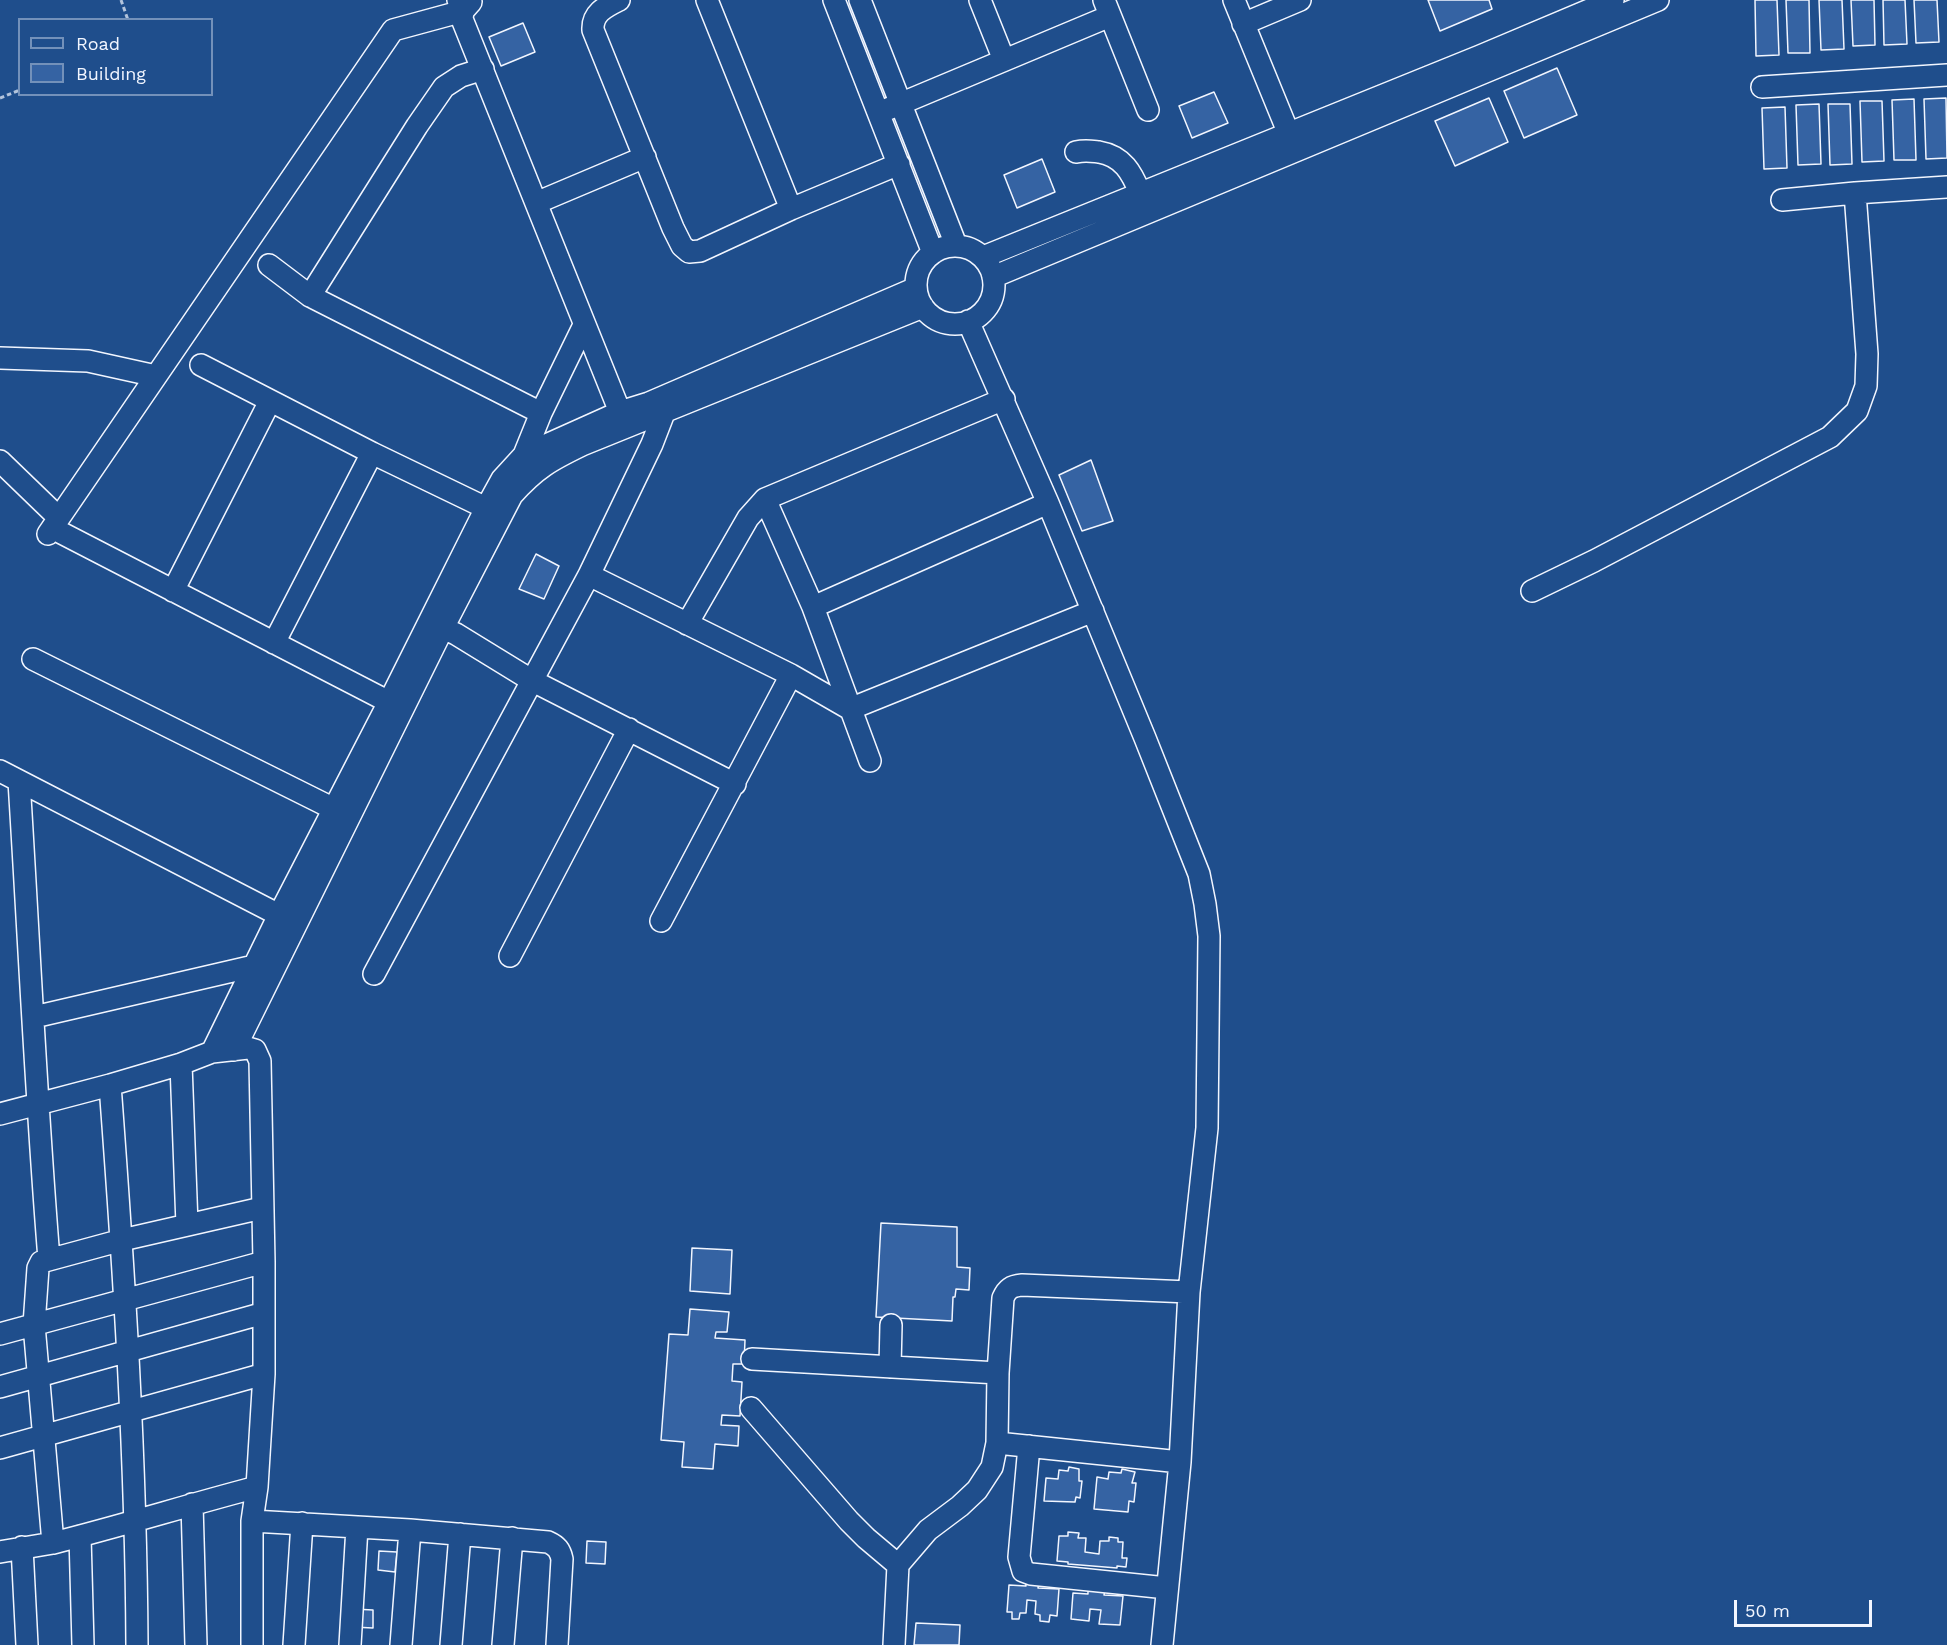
<!DOCTYPE html>
<style>
body{margin:0}
#map{position:relative;width:1947px;height:1645px;overflow:hidden;background:#1f4e8c;font-family:"Work Sans",sans-serif}
canvas{display:block}
.legend{position:absolute;left:18px;top:18px;width:195px;height:78px;box-sizing:border-box;background:#1f4e8c;border:2px solid #7391ba;margin:0;padding:8px 10px;list-style:none;font-size:18px;color:#f2f6ff}
.legend li{display:flex;align-items:center;gap:12px;height:30px}
.legend b{width:30px;border:2px solid #7391ba}
.scale{position:absolute;left:1734px;top:1600px;width:138px;height:27px;box-sizing:border-box;border:3px solid #f2f6ff;border-top:0;padding-left:8px;font-size:18px;line-height:21px;white-space:nowrap;color:#f2f6ff;-webkit-text-stroke:4px #1f4e8c;paint-order:stroke}
</style>
<div id="map">
<canvas width="1947" height="1645"></canvas>
<ul class="legend">
<li><b style="height:8px;background:#1f4e8c"></b>Road</li>
<li><b style="height:16px;background:#3563a3"></b>Building</li>
</ul>
<div class="scale">50 m</div>
</div>
<script>
const ctx = document.querySelector('canvas').getContext('2d');
ctx.lineJoin = 'round';
function fillPath(path, color) { ctx.fillStyle = color; ctx.fill(path, 'evenodd'); }
function stroke(path, color, width, dash) { ctx.strokeStyle = color; ctx.lineWidth = width; ctx.lineCap = dash ? 'butt' : 'round'; ctx.setLineDash(dash || []); ctx.stroke(path); }
const building = new Path2D(`
 M1428 0H1489L1492 9 1440 31Z
 M1755 0H1777L1779 55 1756 56Z
 M1786 0H1809L1810 53H1788Z
 M1819 0H1842L1844 49 1821 50Z
 M1851 0H1874L1875 45 1853 46Z
 M1883 0H1905L1907 44 1884 45Z
 M1914 0H1937L1939 42 1916 43Z
 M523 23 535 52 501 66 489 37Z
 M1557 68 1577 115 1524 138 1504 91Z
 M1214 92 1228 123 1192 138 1179 106Z
 M1489 98 1508 142 1455 166 1435 121Z
 M1946 98 1947 158 1926 159 1924 99Z
 M1914 99 1916 160H1894L1892 100Z
 M1860 101H1882L1884 161 1862 162Z
 M1819 104 1821 164 1798 165 1796 105Z
 M1828 104H1850L1852 164 1830 165Z
 M1785 107 1787 168 1764 169 1762 108Z
 M1042 159 1055 192 1017 208 1004 175Z
 M1091 460 1113 521 1082 531 1059 475Z
 M536 554 559 566 544 599 519 589Z
 M881 1223 957 1227V1267L970 1268 969 1290 956 1289 955 1297H953L952 1321 876 1317Z
 M692 1248 732 1250 730 1294 690 1291Z
 M690 1309 729 1312 727 1332H716L715 1338 745 1340 744 1364H733L732 1381 742 1382 740 1416 722 1415 721 1425 739 1426 738 1446 715 1444 713 1469 682 1467 684 1442 661 1440 669 1334 688 1335Z
 M1069 1467 1079 1469V1481H1082L1080 1498 1076 1497 1075 1502 1044 1501 1046 1478 1058 1479 1059 1470 1068 1471Z
 M1122 1469 1135 1472 1132 1483H1136L1134 1502 1129 1501 1128 1512 1094 1509 1097 1477 1108 1479 1109 1472 1121 1473Z
 M1068 1532 1079 1533 1078 1538H1086L1085 1552 1099 1554 1100 1541H1109V1537L1118 1538V1542H1123L1122 1558H1127L1126 1567 1117 1566V1568L1068 1564V1562L1057 1561 1059 1536H1068Z
 M587 1541 606 1542 605 1564 586 1563Z
 M379 1551 397 1552 395 1572 378 1570Z
 M1026 1582 1039 1583 1038 1588 1059 1589 1057 1616 1050 1615 1049 1622 1040 1621V1615L1035 1614 1036 1601 1027 1600 1026 1613H1020L1019 1619H1012V1612H1007L1009 1585 1026 1586Z
 M1088 1589 1105 1590 1104 1595 1123 1596 1120 1625 1099 1624 1101 1610 1090 1609 1089 1621 1071 1619 1073 1593 1088 1594Z
 M354 1609 373 1610V1628L353 1627Z
 M916 1623 960 1625 959 1645H914Z`);
const path = new Path2D(`
 M121 0 128 20
 M0 98 20 90`);
const minor = new Path2D(`
 M619 0C605 7 592 13 593 30L673 228 682 246 689 252 700 251 791 209 899 164
 M707 0 791 209
 M834 0 933 253
 M860 0 956 245
 M980 0 1004 60
 M1104 0 1148 110
 M1234 0 1293 144
 M471 2 463 11 462 19 620 412
 M1243 24 1300 0
 M1762 87 1947 75
 M888 109 1110 16
 M1076 152C1085 150 1090 151 1099 152 1123 156 1132 173 1140 193
 M1782 200 1855 193 1947 187
 M536 203 645 157
 M916 285a39 39 0 1 1 78 0a39 39 0 1 1-78 0Z
 M983 257 1480 56 1613 0
 M269 265 310 296 541 413
 M993 277 1658 0
 M310 296 417 126 444 87 461 76 483 69
 M968 321 1048 503 1145 738 1199 874 1205 904 1209 936 1207 1128 1189 1292 1180 1462 1162 1645
 M0 358 88 361 156 376
 M201 365 372 453 486 508
 M524 455 620 412 649 403 916 288
 M0 461 59 518
 M765 499 813 607 870 761
 M52 528 389 702
 M48 534 393 30 463 11 458 0
 M589 575 791 675 850 709 1093 611
 M173 591 270 401
 M1532 591 1594 561 1830 437 1857 411 1866 386 1867 354 1855 193
 M813 607 1048 503
 M687 624 748 518 765 499 1004 399
 M443 628 456 634 531 680 735 784
 M274 643 372 453
 M33 659 334 809
 M0 771 279 915
 M19 781C29 940 36 1100 49 1259
 M661 921 791 675
 M510 956 629 729
 M374 974 589 575 652 444 664 413
 M34 1017 254 966 264 967
 M234 1050 443 628 512 495C536 468 551 460 582 445L923 307
 M212 1052 279 915 389 702 486 508 502 479 524 455 541 413 584 325
 M181 1064 187 1225
 M110 1085C124 1271 136 1458 137 1645
 M0 1114 110 1085 181 1064 212 1052 248 1048 255 1050 260 1061 264 1262 0 1334
 M262 1208 122 1240 41 1262 38 1268 34 1325 53 1543C121 1526 188 1505 257 1487L264 1374V1262
 M752 1359 998 1373
 M890 1367 891 1325
 M0 1387 264 1313
 M751 1408 849 1521 866 1538 898 1565
 M997 1443 1180 1462
 M1029 1446 1019 1557 1023 1571 1031 1574 1167 1588
 M0 1448 264 1374
 M192 1504 196 1645
 M252 1521 410 1530 548 1542C557 1546 560 1550 562 1559L557 1645
 M80 1536 83 1645
 M22 1547 27 1645
 M0 1552 53 1543
 M252 1645V1521L257 1487
 M294 1645 302 1523
 M350 1645 357 1527
 M401 1645 410 1530
 M451 1645 460 1534
 M503 1645 512 1538
 M894 1645 898 1565 928 1530 960 1506 977 1490 992 1467 997 1443 998 1373 1003 1298C1007 1289 1011 1286 1022 1285L1189 1292`);
fillPath(building, '#3563a3');
stroke(building, '#f2f6ff', 1.5);
stroke(minor, '#f2f6ff', 24);
stroke(path, '#b3c4dc', 3, [4.5, 3]);
stroke(minor, '#1f4e8c', 21);
</script>
